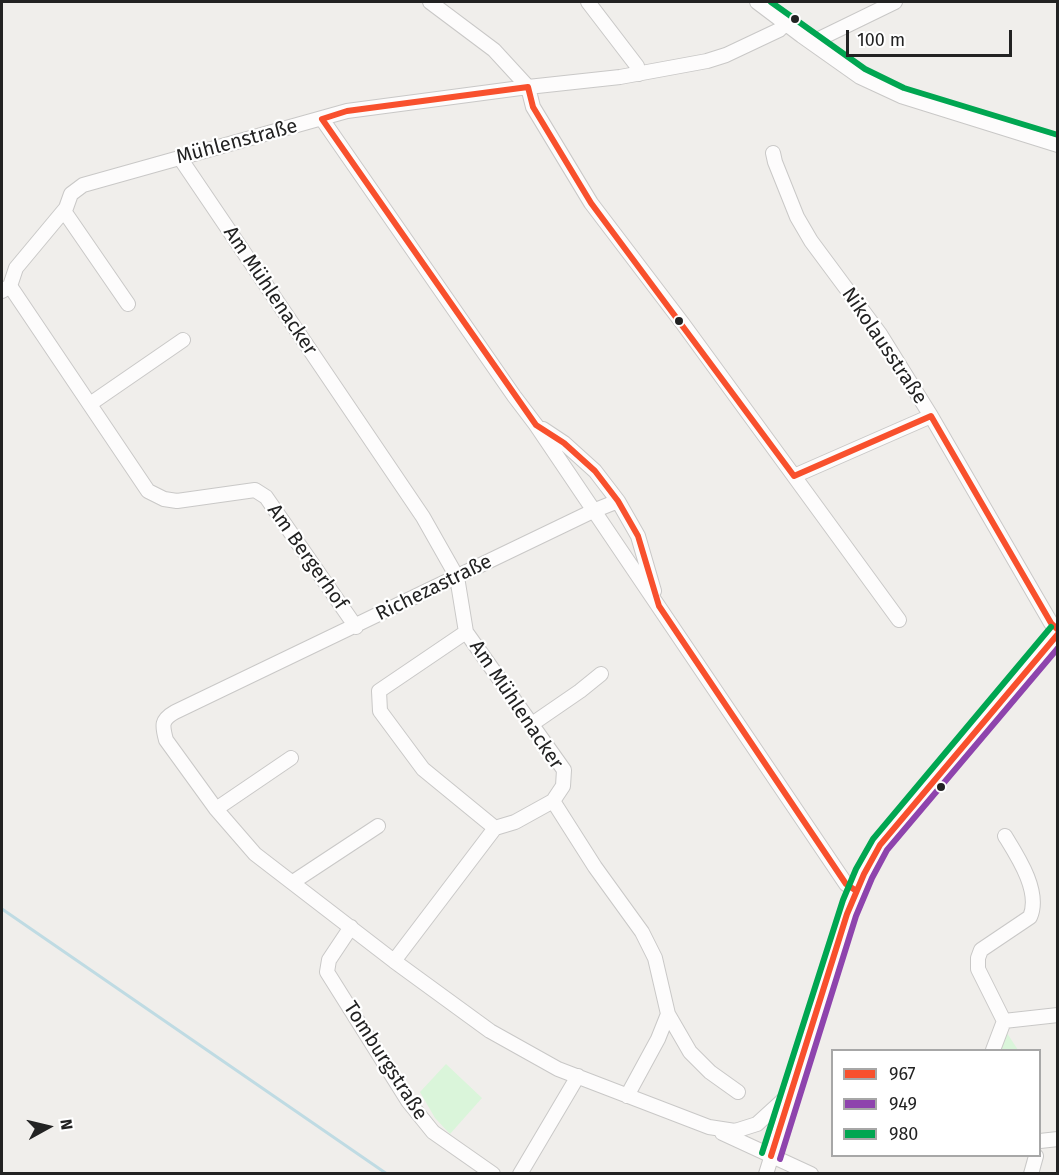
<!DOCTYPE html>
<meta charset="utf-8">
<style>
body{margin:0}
#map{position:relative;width:1059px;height:1175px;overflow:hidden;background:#f0eeeb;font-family:"Fira Sans",sans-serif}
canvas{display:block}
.frame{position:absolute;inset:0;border:3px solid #222;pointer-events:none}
.legend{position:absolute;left:831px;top:1049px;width:210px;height:108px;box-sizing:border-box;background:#fff;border:2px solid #a7a7a7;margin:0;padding:8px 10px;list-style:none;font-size:18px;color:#222}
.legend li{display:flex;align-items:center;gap:12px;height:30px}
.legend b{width:30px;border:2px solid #a7a7a7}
.north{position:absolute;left:18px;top:1097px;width:60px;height:60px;-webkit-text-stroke:4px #fff;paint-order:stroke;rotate:82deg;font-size:16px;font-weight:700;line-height:24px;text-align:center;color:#222}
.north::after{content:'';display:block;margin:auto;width:21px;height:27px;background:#222;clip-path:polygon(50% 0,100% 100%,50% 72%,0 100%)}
.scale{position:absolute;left:846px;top:30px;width:166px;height:27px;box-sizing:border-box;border:3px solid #222;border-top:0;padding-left:8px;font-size:18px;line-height:21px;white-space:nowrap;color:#222;-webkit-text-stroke:4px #fff;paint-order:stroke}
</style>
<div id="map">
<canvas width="1059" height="1175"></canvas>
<div class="frame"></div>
<ul class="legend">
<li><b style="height:8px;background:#f8502d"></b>967</li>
<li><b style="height:8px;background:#8e44ad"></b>949</li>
<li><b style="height:8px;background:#00a651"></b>980</li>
</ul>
<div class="north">N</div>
<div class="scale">100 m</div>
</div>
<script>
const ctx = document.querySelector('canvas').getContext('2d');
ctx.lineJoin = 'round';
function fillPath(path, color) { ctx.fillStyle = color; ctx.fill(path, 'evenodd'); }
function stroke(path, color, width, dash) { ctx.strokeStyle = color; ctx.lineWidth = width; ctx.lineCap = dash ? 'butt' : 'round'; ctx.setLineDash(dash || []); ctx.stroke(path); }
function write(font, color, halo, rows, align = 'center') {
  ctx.font = font + ' "Fira Sans",sans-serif'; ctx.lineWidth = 4.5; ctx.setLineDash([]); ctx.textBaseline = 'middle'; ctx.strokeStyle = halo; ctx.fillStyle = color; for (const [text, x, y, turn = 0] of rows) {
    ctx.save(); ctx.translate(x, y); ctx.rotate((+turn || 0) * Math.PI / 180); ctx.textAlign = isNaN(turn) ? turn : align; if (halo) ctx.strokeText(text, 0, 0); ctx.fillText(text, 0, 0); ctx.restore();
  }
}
const park = new Path2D(`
 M1005 1030 1018 1050H997Z
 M446 1064 482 1098 450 1134 435 1118 420 1092Z`);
const stream = new Path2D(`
 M2 909 387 1174`);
const minor = new Path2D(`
 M430 2 494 50 528 87
 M588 2 637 66 639 74
 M757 2 802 36 860 77 901 96 1058 145
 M815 45 819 39 895 2
 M528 87 533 107 591 203 683 324 899 620
 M322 119 514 396 536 425 846 884 855 890
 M773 153 775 162 797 217 811 241 880 334 931 416 1051 623 1058 630
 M180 158 423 517 457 577 466 632 564 770 563 786 553 801 595 867 642 932 655 958 668 1014 690 1052 710 1072 738 1092
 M64 211 128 304
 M10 286 148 491 164 499 177 501 255 490 266 497 356 627
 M2 291 10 286 16 268 66 208 71 194 83 185 347 111 528 87 620 77 707 61 726 55 779 30 785 24
 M90 404 183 340
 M543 429 564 443 595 471 618 501 638 536 654 591
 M794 476 931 416
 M618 501 593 511 175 712C161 720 162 725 166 740L216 809 255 854 394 961 490 1031 558 1069 709 1127 735 1131 757 1124 791 1093
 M532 724 580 691 601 674
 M216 809 291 758
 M495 828 515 822 553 801
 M293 882 378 826
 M351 927 329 960 327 972 408 1101 433 1132 493 1174
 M394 961 495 828 423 769 380 711 379 691 466 632
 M1004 1021 978 969V958L981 950 1030 917C1041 892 1018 857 1005 836
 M993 1050 1004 1021 1058 1015
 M627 1096 658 1039 668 1014
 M722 1133 811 1174
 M1040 1141 1058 1139
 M520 1174 578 1076
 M766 1174 844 924C853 896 863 870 880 845L1058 633
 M1031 1174 1036 1156`);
const bus1 = new Path2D(`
 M855 890 846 884 659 606 638 536 618 501 595 471 564 443 536 425 322 119 347 111 528 87 533 107 591 203 794 476 931 416 1051 623 1058 630
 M771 1156 847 914 864 874 880 845 1058 634`);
const bus2 = new Path2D(`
 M780 1159 856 916 872 878 887 850 1058 648`);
const bus3 = new Path2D(`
 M771 2 865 69 904 88 1058 135
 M762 1153 843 900 856 869 873 839 1051 627`);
const markers = [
 [795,19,5,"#222"],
 [679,321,5,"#222"],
 [941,787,5,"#222"]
];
const streetNames = [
 ["Mühlenstraße",237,142,-15],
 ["Am Mühlenacker",270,291,56],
 ["Nikolausstraße",884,346,56],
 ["Am Bergerhof",307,557,55],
 ["Richezastraße",434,588,-26],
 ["Am Mühlenacker",516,705,56],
 ["Tomburgstraße",385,1061,57]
];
fillPath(park, '#daf5da');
stroke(stream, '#bfdbe3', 3);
stroke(minor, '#c9c8c7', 16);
stroke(minor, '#fdfcfc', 14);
stroke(bus1, '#f8502d', 6);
stroke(bus2, '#8e44ad', 6);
stroke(bus3, '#00a651', 6);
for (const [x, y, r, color] of markers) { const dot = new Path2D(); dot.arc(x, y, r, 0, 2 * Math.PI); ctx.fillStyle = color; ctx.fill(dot); stroke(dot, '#fff', 2); }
write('20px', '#222', '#fff', streetNames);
</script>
